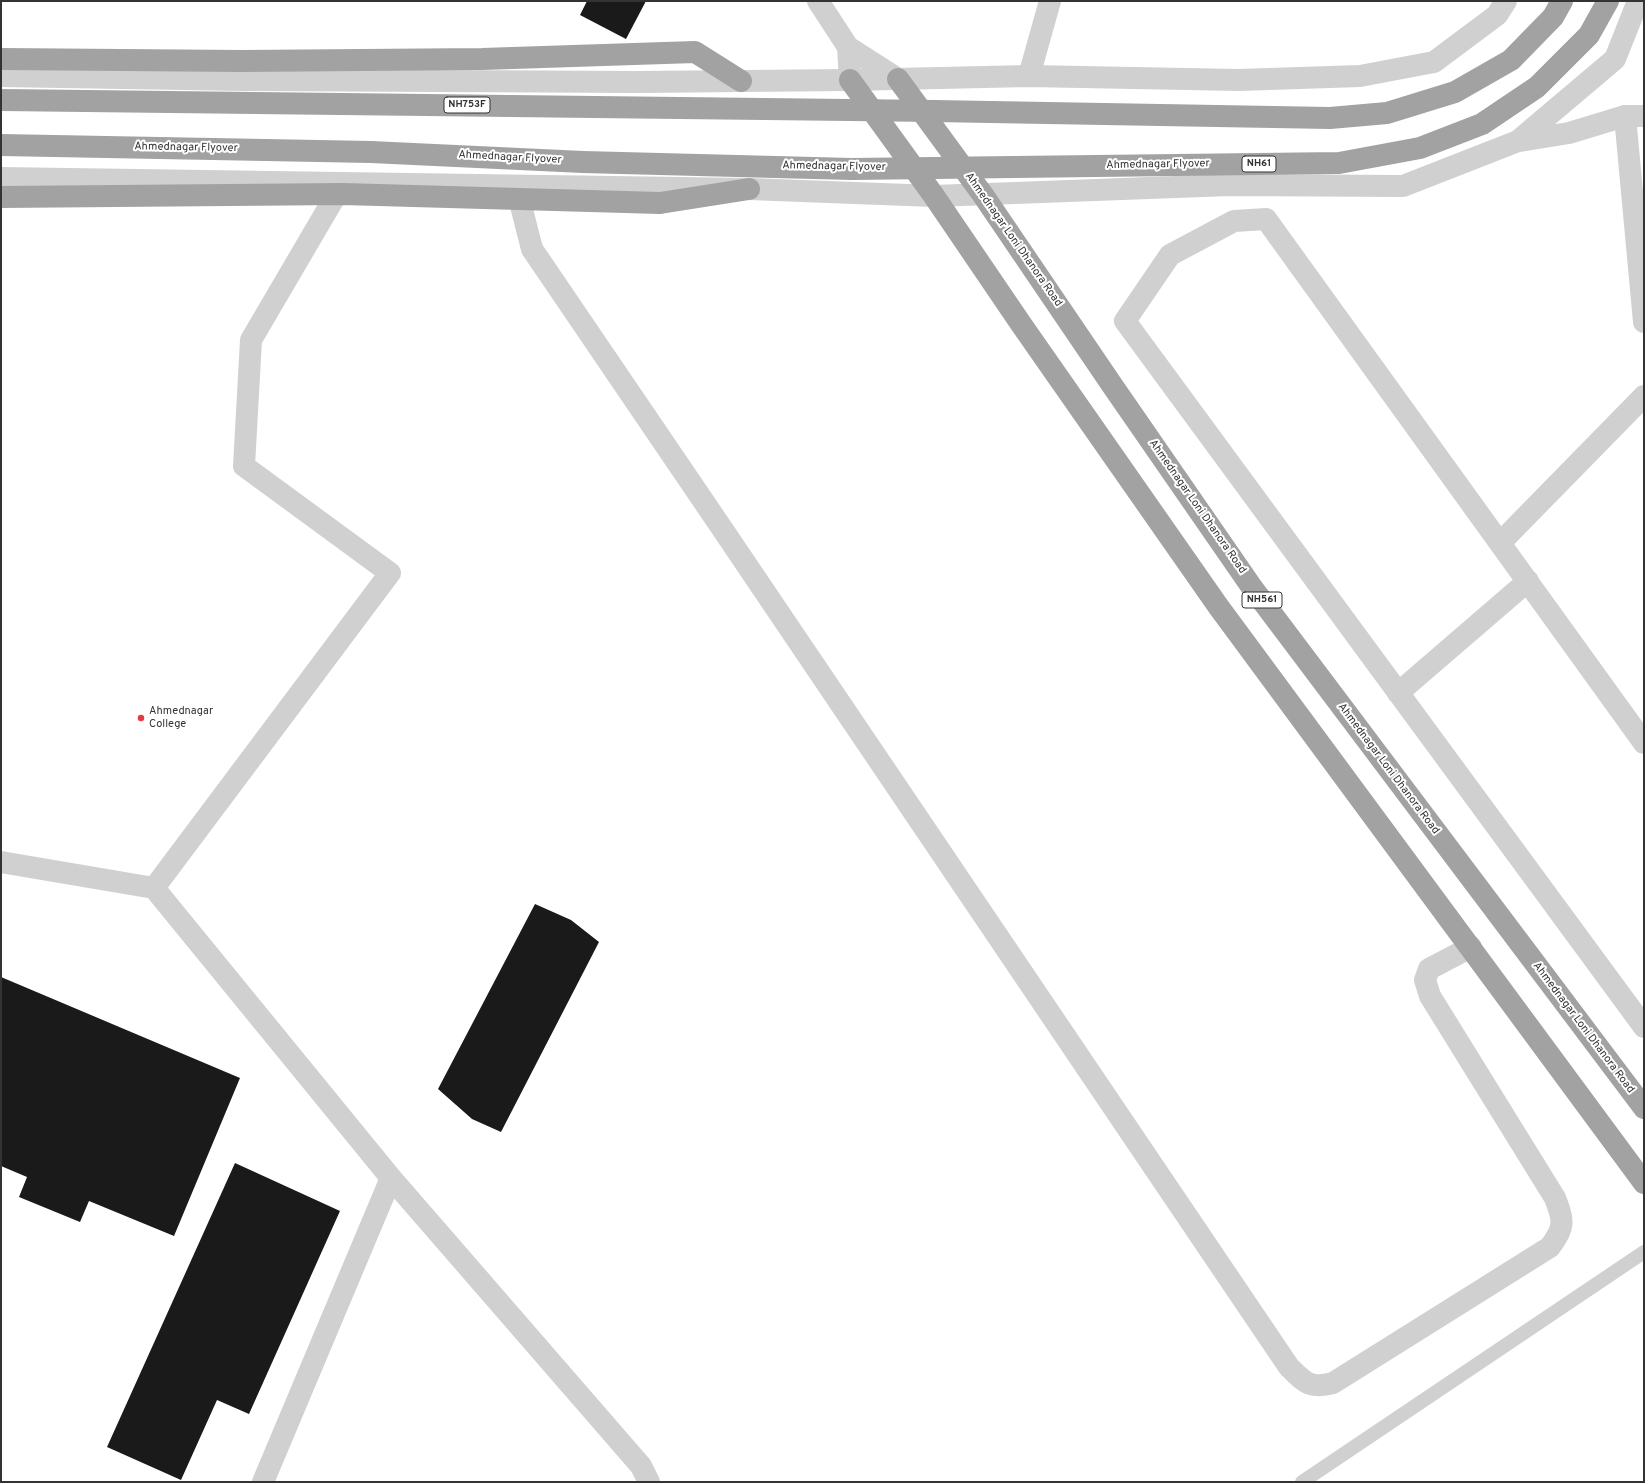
<!DOCTYPE html>
<style>
body{margin:0}
#map{position:relative;width:1645px;height:1483px;overflow:hidden;background:#fff;font-family:Overpass,sans-serif}
canvas{display:block}
.frame{position:absolute;inset:0;border:2px solid #333;pointer-events:none}
</style>
<div id="map">
<canvas width="1645" height="1483"></canvas>
<div class="frame"></div>
</div>
<script>
const ctx = document.querySelector('canvas').getContext('2d');
ctx.lineJoin = 'round';
function fillPath(path, color) { ctx.fillStyle = color; ctx.fill(path, 'evenodd'); }
function stroke(path, color, width, dash) { ctx.strokeStyle = color; ctx.lineWidth = width; ctx.lineCap = dash ? 'butt' : 'round'; ctx.setLineDash(dash || []); ctx.stroke(path); }
function write(font, color, halo, rows, align = 'center') {
  ctx.font = font + ' Overpass,sans-serif'; ctx.lineWidth = 4; ctx.setLineDash([]); ctx.textBaseline = 'middle'; ctx.strokeStyle = halo; ctx.fillStyle = color; for (const [text, x, y, turn = 0] of rows) {
    ctx.save(); ctx.translate(x, y); ctx.rotate((+turn || 0) * Math.PI / 180); ctx.textAlign = isNaN(turn) ? turn : align; if (halo) ctx.strokeText(text, 0, 0); ctx.fillText(text, 0, 0); ctx.restore();
  }
}
const building = new Path2D(`
 M587 1H646L626 39 580 15Z
 M535 904 571 920 599 942 501 1132 472 1119 438 1089Z
 M1 977 240 1078 174 1236 89 1201 80 1222 19 1197 27 1177 1 1166Z
 M235 1163 340 1211 249 1414 217 1400 181 1480 107 1447Z`);
const service = new Path2D(`
 M1302 1482 1644 1252`);
const minor = new Path2D(`
 M818 1 848 47 850 80
 M848 47 898 79
 M1029 76 1050 1
 M1625 116 1644 322
 M516 186 532 249 719 524 1289 1367C1305 1383 1310 1389 1333 1383L1550 1247C1565 1227 1564 1221 1555 1198L1430 996 1425 980 1429 969 1471 947
 M1500 543 1644 396
 M1398 693 1528 581
 M1644 743 1266 219 1234 221 1170 255 1125 321 1644 1027
 M1 862 154 888 390 573 244 466 251 340 343 183
 M154 888 391 1178 641 1466 649 1482
 M263 1482 391 1178`);
const tertiary = new Path2D(`
 M1 76 243 80 637 82 850 80 1029 76 1239 80 1360 76 1434 62 1497 15 1506 1
 M1520 141 1569 133 1625 116H1644
 M1 178 749 189 934 196 1230 185 1403 186 1518 141 1615 59 1638 1`);
const trunk = new Path2D(`
 M1 59 242 61 482 59 695 52 741 81
 M898 79 983 195 1112 385 1251 586 1644 1108
 M850 80 934 196 1021 324 1218 606 1644 1183
 M934 111 1330 118 1387 113 1455 92 1511 60 1553 17 1562 1
 M1 145 371 152 583 162 852 169
 M660 203 749 189`);
const trunkBridge = new Path2D(`
 M1 100 934 111
 M852 169 1339 163 1420 148 1482 124 1537 87 1589 35 1608 1
 M1 197 343 194 660 203`);
const markers = [
 [141,718,4,"#e63946"]
];
const shields = [
 [467,105,46],
 [1259,164,34],
 [1262,600,40]
];
const shieldNames = [
 ["NH753F",467,105],
 ["NH61",1259,164],
 ["NH561",1262,600]
];
const streetNames = [
 ["Ahmednagar Flyover",186,148,1],
 ["Ahmednagar Flyover",510,158,3],
 ["Ahmednagar Flyover",1158,165,-1],
 ["Ahmednagar Flyover",834,167,1],
 ["Ahmednagar Loni Dhanora Road",1013,240,55],
 ["Ahmednagar Loni Dhanora Road",1197,507,55],
 ["Ahmednagar Loni Dhanora Road",1388,769,53],
 ["Ahmednagar Loni Dhanora Road",1583,1028,53]
];
const poiNames = [
 ["Ahmednagar",149,712],
 ["College",149,725]
];
fillPath(building, '#1a1a1a');
stroke(service, '#d0d0d0', 14);
stroke(minor, '#d0d0d0', 22);
stroke(tertiary, '#d0d0d0', 22);
stroke(trunk, '#a2a2a2', 22);
stroke(trunkBridge, '#a2a2a2', 22);
for (const [x, y, r, color] of markers) { const dot = new Path2D(); dot.arc(x, y, r, 0, 2 * Math.PI); ctx.fillStyle = color; ctx.fill(dot); stroke(dot, '#fff', 1.5); }
for (const [x, y, w] of shields) { const box = new Path2D(); box.roundRect(x - w / 2, y - 8, w, 16, 3); ctx.fillStyle = '#fff'; ctx.fill(box); stroke(box, '#333', 1); }
write('bold 10px', '#333', null, shieldNames);
write('11px', '#333', '#fff', streetNames);
write('11px', '#333', '#fff', poiNames, 'left');
</script>
